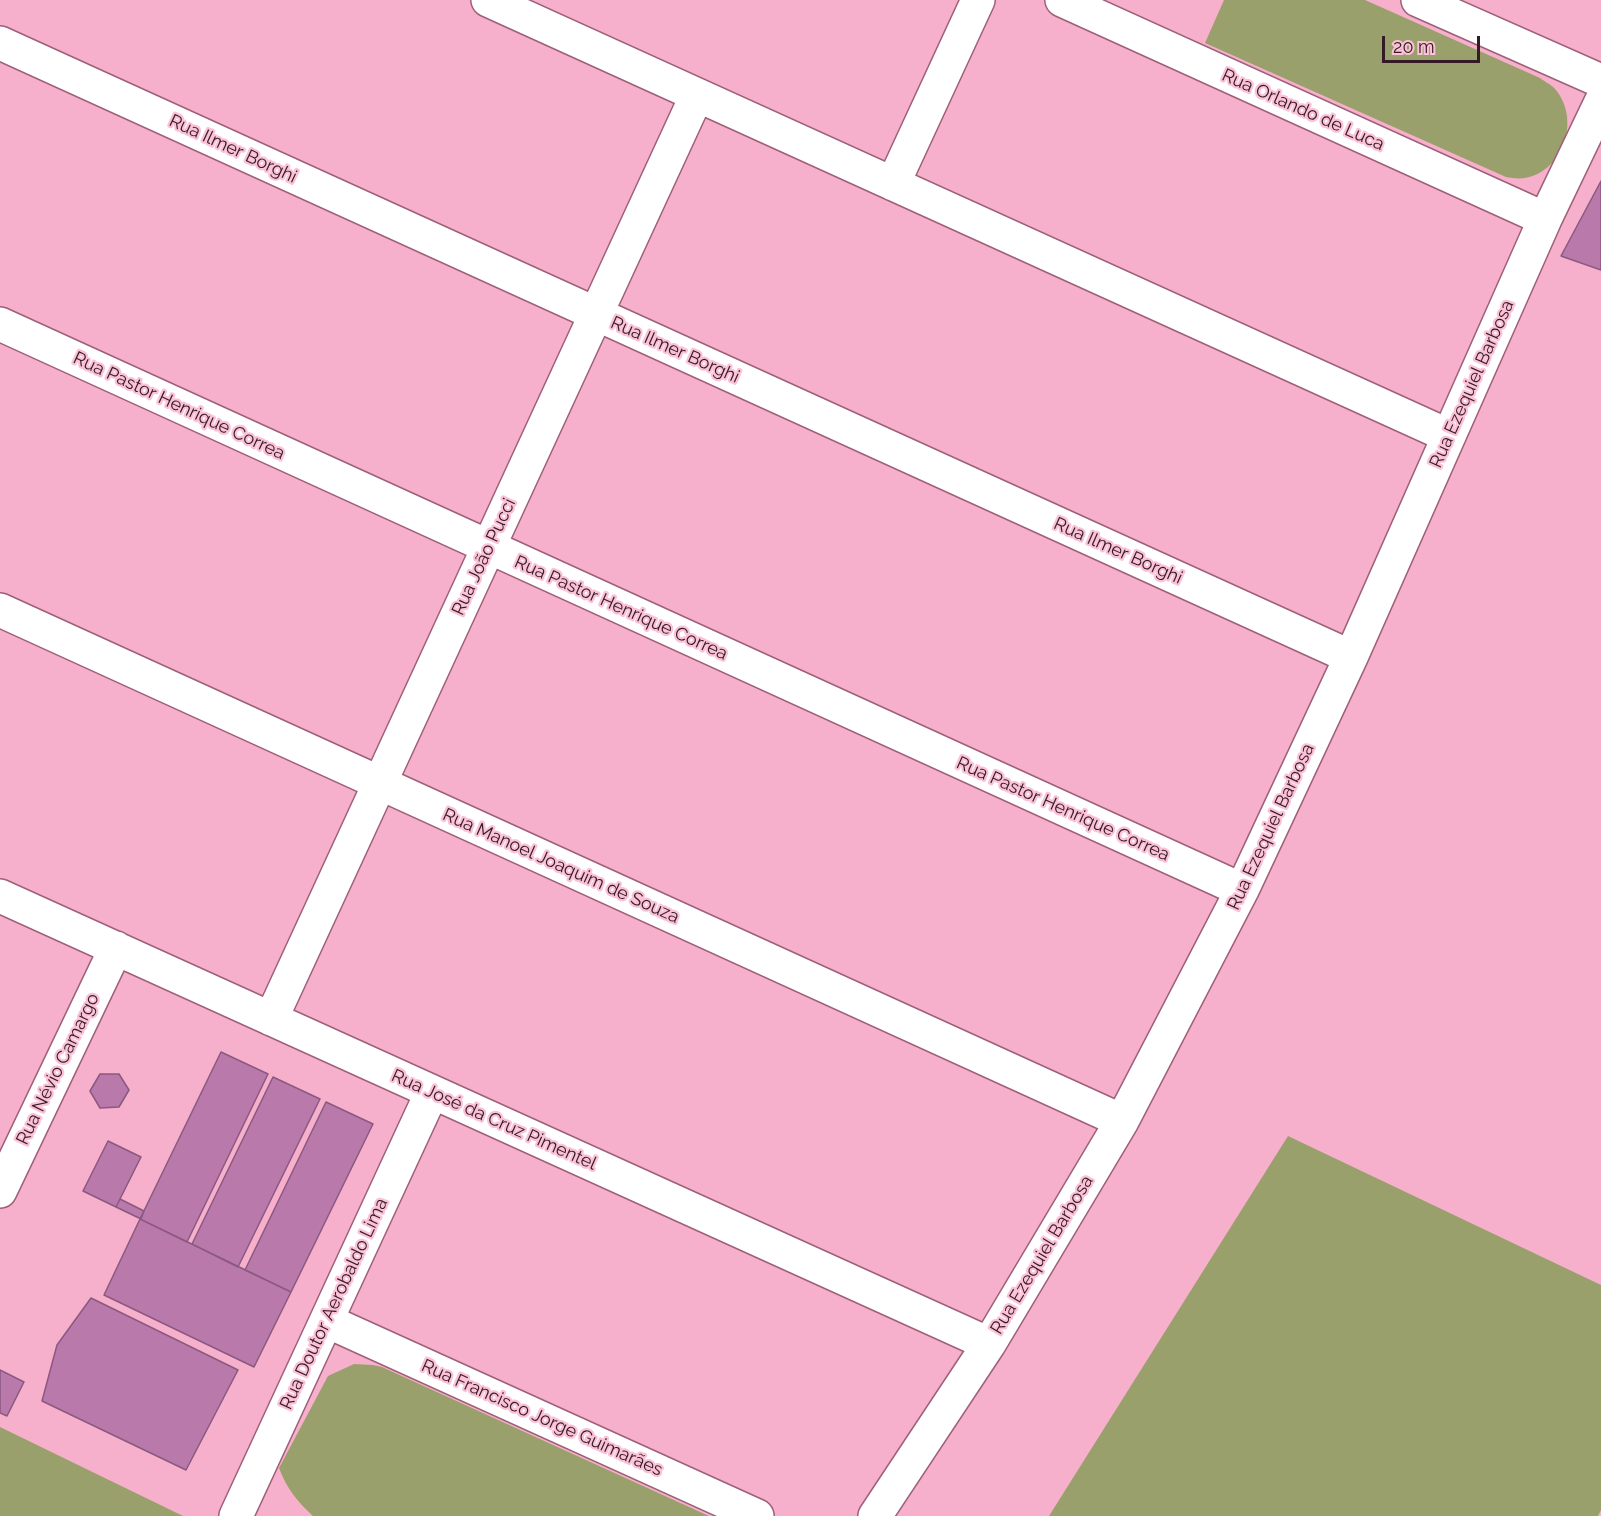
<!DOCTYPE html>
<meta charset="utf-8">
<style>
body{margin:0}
#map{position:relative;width:1601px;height:1516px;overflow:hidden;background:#f6b0cb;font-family:Raleway,sans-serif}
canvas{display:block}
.scale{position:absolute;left:1382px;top:36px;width:98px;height:27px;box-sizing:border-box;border:3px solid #341a25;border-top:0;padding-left:8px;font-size:18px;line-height:21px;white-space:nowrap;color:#341a25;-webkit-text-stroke:4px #fbc2d7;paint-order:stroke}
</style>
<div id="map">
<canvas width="1601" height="1516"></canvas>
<div class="scale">20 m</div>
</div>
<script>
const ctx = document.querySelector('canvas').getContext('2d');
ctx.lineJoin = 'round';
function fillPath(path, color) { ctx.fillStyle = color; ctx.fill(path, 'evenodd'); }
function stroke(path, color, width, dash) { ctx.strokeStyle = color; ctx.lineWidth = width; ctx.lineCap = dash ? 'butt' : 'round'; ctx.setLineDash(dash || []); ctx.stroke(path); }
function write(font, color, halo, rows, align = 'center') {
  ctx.font = font + ' Raleway,sans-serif'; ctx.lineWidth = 4.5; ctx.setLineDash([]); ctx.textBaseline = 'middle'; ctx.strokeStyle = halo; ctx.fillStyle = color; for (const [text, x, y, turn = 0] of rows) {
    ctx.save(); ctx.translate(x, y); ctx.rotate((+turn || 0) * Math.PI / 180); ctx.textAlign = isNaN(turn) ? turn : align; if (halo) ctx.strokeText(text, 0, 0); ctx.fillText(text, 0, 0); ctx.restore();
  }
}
const green = new Path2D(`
 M1224 0H1365L1540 78C1545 82 1552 85 1555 89 1581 119 1564 171 1525 178 1519 179 1512 178 1506 177L1205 43Z
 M1288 1136 1601 1285V1510L1598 1516H1049Z
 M354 1364 373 1365 382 1367 709 1516H313C297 1501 287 1489 279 1468L328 1376Z
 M0 1427 183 1516H0Z`);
const building = new Path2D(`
 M1601 181V270L1561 256Z
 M221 1052 268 1074 187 1242 140 1219Z
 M100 1074H119L129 1090 119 1107 100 1108 90 1091Z
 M273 1077 320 1099 238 1267 192 1244Z
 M326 1102 373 1124 291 1292 245 1270Z
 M108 1141 141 1157 116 1207 83 1191Z
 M120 1199 144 1211 141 1219 116 1207Z
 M140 1219 291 1292 254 1367 104 1295Z
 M91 1298 238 1370 186 1470 42 1401 57 1345Z
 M0 1370 24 1382 7 1416 0 1413Z`);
const minor = new Path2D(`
 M488 0 1449 436
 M1062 0 1545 219
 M1418 0 1601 81
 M0 43 1351 657
 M893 184 978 0
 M0 324 1242 890
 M0 610 1122 1121
 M0 896 989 1344
 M271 1019 697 95
 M0 1191 116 948
 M327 1321 757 1516
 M236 1516 432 1092
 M875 1516 989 1344 1122 1121 1242 890 1351 657 1545 219 1601 102`);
const streetNames = [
 ["Rua Orlando de Luca",1303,110,24],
 ["Rua Ilmer Borghi",233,149,25],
 ["Rua Ilmer Borghi",675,350,24],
 ["Rua Ezequiel Barbosa",1472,384,-66],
 ["Rua Pastor Henrique Correa",179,406,25],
 ["Rua Ilmer Borghi",1118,551,24],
 ["Rua João Pucci",484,557,-65],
 ["Rua Pastor Henrique Correa",621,608,24],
 ["Rua Pastor Henrique Correa",1063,809,24],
 ["Rua Ezequiel Barbosa",1271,827,-65],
 ["Rua Manoel Joaquim de Souza",561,866,24],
 ["Rua Névio Camargo",58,1069,-64],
 ["Rua José da Cruz Pimentel",494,1120,24],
 ["Rua Ezequiel Barbosa",1042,1255,-59],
 ["Rua Doutor Aerobaldo Lima",334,1304,-65],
 ["Rua Francisco Jorge Guimarães",542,1418,24]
];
fillPath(green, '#99a06b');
fillPath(building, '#b979ab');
stroke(building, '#8b5880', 1.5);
stroke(minor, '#9e5f79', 36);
stroke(minor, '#fff', 33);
write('18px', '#341a25', '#fbc2d7', streetNames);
</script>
